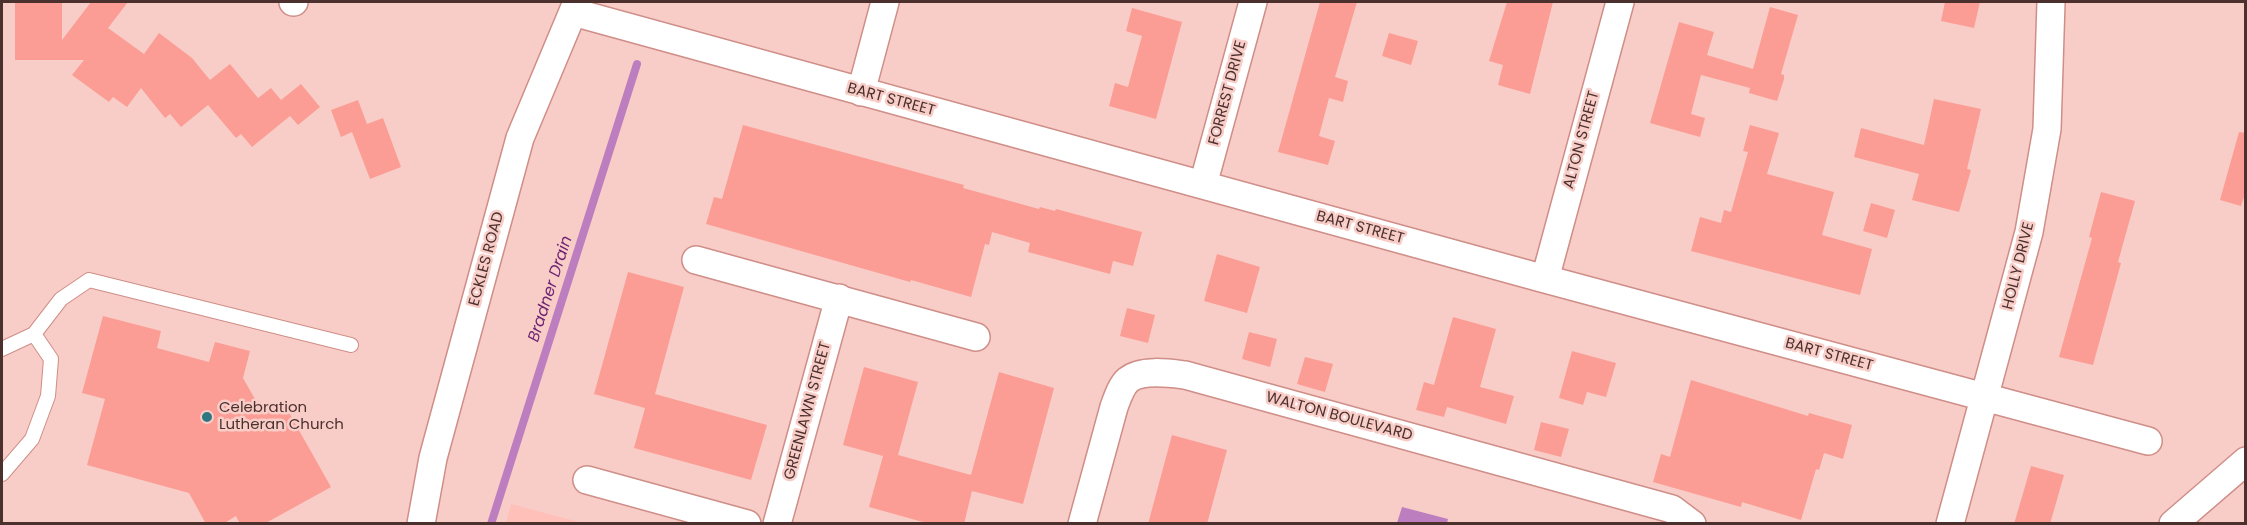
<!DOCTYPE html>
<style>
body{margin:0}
#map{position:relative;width:2247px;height:525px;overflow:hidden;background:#f8cdc8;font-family:Poppins,sans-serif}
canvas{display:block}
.frame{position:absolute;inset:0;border:3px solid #4b302d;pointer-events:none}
</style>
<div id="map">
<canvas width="2247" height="525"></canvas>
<div class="frame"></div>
</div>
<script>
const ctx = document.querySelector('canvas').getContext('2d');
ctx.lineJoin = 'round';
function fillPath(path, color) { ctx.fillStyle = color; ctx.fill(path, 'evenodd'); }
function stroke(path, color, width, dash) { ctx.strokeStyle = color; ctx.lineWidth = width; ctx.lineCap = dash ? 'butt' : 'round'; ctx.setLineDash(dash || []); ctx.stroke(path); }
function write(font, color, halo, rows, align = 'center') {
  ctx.font = font + ' Poppins,sans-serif'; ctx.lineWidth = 5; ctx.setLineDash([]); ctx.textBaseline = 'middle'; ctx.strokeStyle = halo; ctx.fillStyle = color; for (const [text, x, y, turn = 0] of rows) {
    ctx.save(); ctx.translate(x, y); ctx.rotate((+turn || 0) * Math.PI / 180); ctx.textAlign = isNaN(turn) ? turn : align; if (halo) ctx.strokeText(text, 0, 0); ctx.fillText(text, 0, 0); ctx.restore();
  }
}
const built = new Path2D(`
 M511 504 583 523H506Z`);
const water = new Path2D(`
 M1402 507 1448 519 1447 523H1397Z`);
const stream = new Path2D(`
 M491 524 637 64`);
const building = new Path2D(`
 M15 2H62V40L91 2H128L108 28 144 54 159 33 192 58 210 80 230 64 258 98 271 88 281 100 301 84 320 107 298 125 290 116 252 147 241 134 236 138 208 105 181 127 170 114 165 118 141 88 127 107 113 97 109 102 72 75 84 60H15Z
 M1320 2H1357L1335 77 1348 81 1343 102 1329 98 1319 136 1335 141 1328 165 1278 152Z
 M1507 2H1553L1530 94 1498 85 1503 65 1489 61Z
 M1945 2H1980L1974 28 1941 21Z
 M1770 7 1798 15 1781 74 1784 75V79L1777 101 1749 93 1750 88 1701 75 1691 114 1705 118 1700 137 1650 123 1679 22 1714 32 1707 55 1753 69Z
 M1132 8 1182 22 1156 119 1109 106 1115 83 1128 87 1142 36 1126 31Z
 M1389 33 1418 41 1411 65 1382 56Z
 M1934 99 1981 109 1967 169 1971 170 1959 212 1912 200 1919 174 1854 157 1861 128 1924 145Z
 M358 100 367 124 383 118 401 167 370 179 352 132 341 137 331 110Z
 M743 125 964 185 963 188 1039 209 1040 207 1055 211 1056 209 1142 232 1133 266 1113 261 1110 274 1028 252 1030 243 992 232 989 245 985 244 971 297 911 280 910 282 706 224 714 197 722 199Z
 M1750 125 1779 133 1767 174 1834 192 1822 235 1872 249 1860 295 1691 251 1700 217 1721 223 1724 210 1731 212 1748 152 1743 151Z
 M2239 132 2246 133V191L2241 206 2220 200Z
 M2101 192 2135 201 2118 262 2121 263 2093 365 2059 357 2092 238 2089 237Z
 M1871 203 1895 210 1887 238 1863 231Z
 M1217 254 1260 267 1247 313 1204 301Z
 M628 272 684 287 655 394 767 425 751 480 634 448 645 408 594 394Z
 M1127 308 1155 315 1148 343 1120 336Z
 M103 316 161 331 157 348 209 362 215 342 250 351 243 378 263 413 283 402 331 487 264 524H240L236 516 223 524H206L189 493 87 465 105 399 82 393Z
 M1453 317 1496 329 1480 387 1514 396 1506 424 1447 407 1444 417 1416 410 1424 382 1434 385Z
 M1249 332 1277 339 1270 367 1242 359Z
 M1572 351 1616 363 1606 397 1587 392 1583 405 1559 398Z
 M1305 357 1333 364 1325 392 1297 384Z
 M864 367 918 382 898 455 971 475 999 372 1054 388 1023 504 972 491 964 524H930L869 507 883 456 843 445Z
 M1691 380 1808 416 1809 413 1852 425 1843 459 1824 453 1819 470 1816 469 1801 520 1742 502 1741 507 1653 482 1661 454 1670 457Z
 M1541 422 1569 429 1561 457 1534 450Z
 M1172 435 1227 450 1207 524H1148Z
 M2031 466 2064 475 2050 524H2014Z`);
const service = new Path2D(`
 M2 349 34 334
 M2 474 32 439 48 396 51 359 34 334 61 299 89 280 351 345`);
const minor = new Path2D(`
 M293 2H294
 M573 12 1545 279 2148 441
 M861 92 885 2
 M1203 185 1253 2
 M696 260 976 337
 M1545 279 1620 2
 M587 480 747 524
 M421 524 433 458 520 138 577 2
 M777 524 839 298
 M1082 524 1114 407C1117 399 1121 386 1128 380 1141 369 1169 373 1185 375L1672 509 1692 524
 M1950 524 2029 232 2047 129 2051 2
 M2173 524 2246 461`);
const markers = [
 [207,417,6,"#2f7780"]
];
const streetNames = [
 ["FORREST DRIVE",1228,93,-75],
 ["BART STREET",891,100,15],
 ["ALTON STREET",1582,140,-75],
 ["BART STREET",1360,228,15],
 ["ECKLES ROAD",487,259,-75],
 ["HOLLY DRIVE",2019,266,-76],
 ["BART STREET",1829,355,15],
 ["GREENLAWN STREET",808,411,-75],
 ["WALTON BOULEVARD",1339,417,15]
];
const poiNames = [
 ["Celebration",219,408],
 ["Lutheran Church",219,425]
];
const waterNames = [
 ["Bradner Drain",551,289,-72]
];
fillPath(built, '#ffc0b9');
fillPath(water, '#bc7ebe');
stroke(stream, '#bc7ebe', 8);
fillPath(building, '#fb9d94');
stroke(service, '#cf8e87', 16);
stroke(minor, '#cf8e87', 30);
stroke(service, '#fff', 14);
stroke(minor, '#fff', 27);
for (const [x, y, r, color] of markers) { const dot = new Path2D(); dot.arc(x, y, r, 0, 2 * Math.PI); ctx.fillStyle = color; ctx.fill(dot); stroke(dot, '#f8cdc8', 2); }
write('15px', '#4b302d', '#f8cdc8', streetNames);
write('15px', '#4b302d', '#f8cdc8', poiNames, 'left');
write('italic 16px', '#6e2472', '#f8cdc8', waterNames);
</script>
